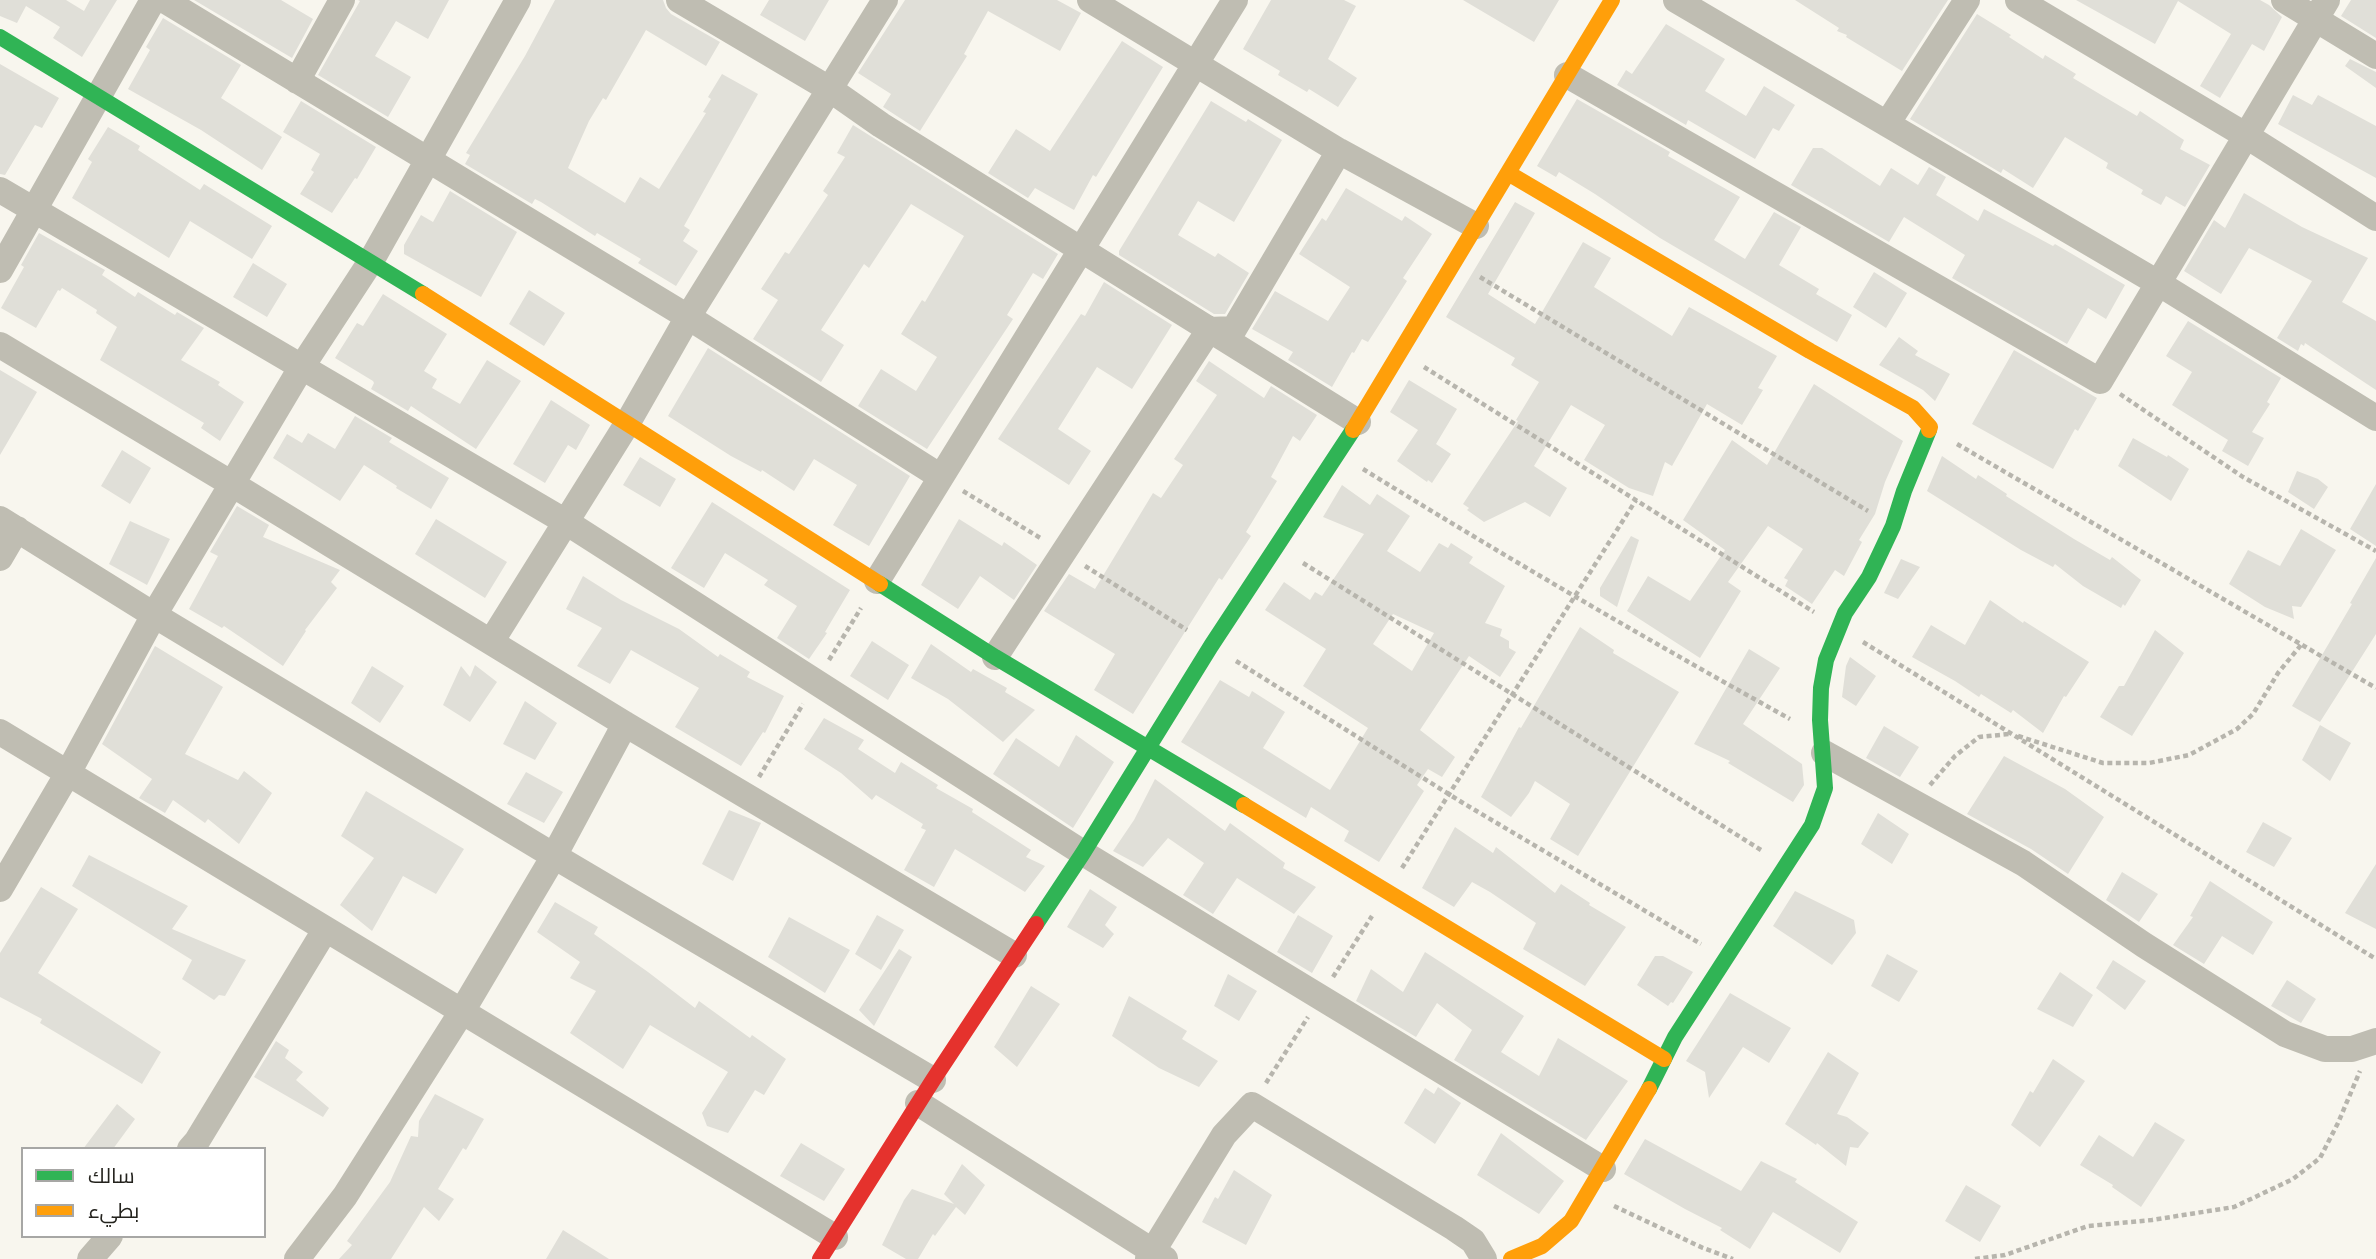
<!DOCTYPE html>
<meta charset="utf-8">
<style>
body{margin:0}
#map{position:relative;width:2376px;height:1259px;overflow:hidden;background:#f8f6ee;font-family:Quicksand,Cairo,sans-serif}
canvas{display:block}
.legend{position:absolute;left:21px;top:1147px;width:245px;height:91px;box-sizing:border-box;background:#fff;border:2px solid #a7a7a5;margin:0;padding:9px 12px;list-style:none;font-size:21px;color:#24231e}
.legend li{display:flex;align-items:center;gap:14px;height:35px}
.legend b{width:35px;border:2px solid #a7a7a5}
</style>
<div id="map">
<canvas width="2376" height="1259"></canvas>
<ul class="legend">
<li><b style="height:9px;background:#30b455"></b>سالك</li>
<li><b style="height:9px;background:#ff9f0a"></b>بطيء</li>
</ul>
</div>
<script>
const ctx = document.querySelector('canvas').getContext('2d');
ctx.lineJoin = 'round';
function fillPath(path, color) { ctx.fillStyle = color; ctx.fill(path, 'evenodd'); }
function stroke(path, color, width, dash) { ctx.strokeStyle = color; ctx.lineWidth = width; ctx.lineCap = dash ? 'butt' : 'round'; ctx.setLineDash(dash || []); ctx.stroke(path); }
const building = new Path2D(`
 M0 0H66L84 11 90 0H117L82 57 53 38 60 27 26 6 17 23 0 16Z
 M194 0H281L313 19 292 58Z
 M358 0H449L428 39 396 21 375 56 411 77 388 117 318 75 360 1Z
 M555 0H663L666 8 671 14 720 42 706 66 646 30 606 100 603 98 589 121 568 168 625 203 640 177 659 189 706 113 703 112 711 99 708 97 722 74 758 94 684 226 690 230 683 241 698 251 676 286 638 263 641 259 597 233 595 236 541 202 535 199 532 204 465 164 470 155 466 153 525 56Z
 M769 0H829L805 41 760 15Z
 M905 0H1057L1081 13 1060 51 988 11 964 54 967 56 920 131 883 107 891 94 858 73Z
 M1271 0H1344L1356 6 1328 59 1357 78 1338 107 1309 89 1307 92 1278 75 1280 71 1243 49Z
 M1463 0H1559L1534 42Z
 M1795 0H1948L1902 71 1846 37 1847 35 1837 31 1839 28Z
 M2076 0H2260L2269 5 2282 17 2264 51 2252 44 2220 98 2200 86 2231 34 2178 1 2155 44Z
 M2351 0H2376V38L2341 16Z
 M1977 14 2011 35 2009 37 2043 59 2045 55 2076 74 2073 78 2103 96 2137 116 2140 111 2184 140 2180 149 2210 165 2185 207 2166 196 2161 205 2141 194 2143 190 2106 168 2108 163 2065 137 2033 188 2003 169 2001 173 1910 119Z
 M163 18 241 65 221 98 282 137 262 170 201 130 128 89 150 50 146 47Z
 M1666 24 1725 59 1705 91 1746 116 1764 86 1795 105 1779 131 1773 128 1755 159 1688 120 1686 125 1617 85 1626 70 1632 74Z
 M1122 41 1163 67 1096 177 1093 175 1074 210 1035 188 1028 198 988 173 1016 129 1050 151Z
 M2350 59 2376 72V88L2345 66Z
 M0 64 59 98 42 128 35 125 5 175 0 174Z
 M2293 95 2312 105 2318 95 2376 126V178L2278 124Z
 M1577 99 1670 152 1668 156 1740 197 1714 240 1745 259 1774 212 1801 227 1779 265 1819 289 1816 294 1852 315 1837 342 1660 238 1595 194 1559 172 1556 177 1537 166Z
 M301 101 376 147 357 179 355 178 332 213 300 194 314 172 311 170 320 154 283 132Z
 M1211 101 1246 122 1248 119 1282 140 1234 222 1198 201 1178 235 1215 257 1218 253 1249 273 1225 314H1214L1119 255V251Z
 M853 125 1058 254 1043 279 1033 273 1007 315 1013 319 927 449 858 406 881 369 916 391 937 357 901 334 922 300 925 302 964 236 911 204 869 268 864 264 821 330 844 345 821 382 753 339 778 300 761 289 785 252 789 254 828 195 823 191 845 157 837 153Z
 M108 127 140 146 138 150 200 190 204 184 272 226 252 259 190 221 169 258 72 198 92 162 88 159Z
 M1813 148H1822L1880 186 1891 168 1918 185 1929 167 1946 177 1936 195 1978 221 1984 209 2053 246 2055 244 2125 285 2106 319 2088 308 2067 344 1952 278 1965 255 1904 217 1889 242 1791 185Z
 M1346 188 1402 221 1405 216 1432 234 1403 278 1407 281 1386 314 1368 342 1362 339 1354 353 1352 352 1332 387 1288 360 1293 352 1252 329 1275 291 1328 321 1350 287 1299 254 1322 218 1326 221Z
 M450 191 517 232 481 297 404 254V245L421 215 433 222Z
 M2244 193 2302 227 2368 258 2342 302 2376 321V390L2305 343 2304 346 2301 344 2298 351 2277 338 2312 281 2249 248 2221 294 2184 271 2214 220 2225 228Z
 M1515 202 1535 213 1488 294 1535 324 1583 242 1611 258 1594 287 1672 336 1689 307 1777 356 1758 388 1763 390 1742 425 1707 404 1672 466 1665 462 1653 496 1629 488 1584 460 1605 425 1571 405 1534 466 1567 488 1550 517 1525 502 1484 522 1467 510 1469 508 1463 504 1518 421 1516 420 1539 382 1511 365 1515 358 1446 317Z
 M39 233 105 270 102 275 135 297 138 292 175 315 177 312 204 328 181 360 220 382 218 385 244 402 220 441 201 428 204 423 100 360 117 327 96 313 97 310 62 288 60 291 58 290 36 328 1 308 24 267 21 265Z
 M253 263 287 284 267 317 233 297Z
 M1874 272 1907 293 1886 328 1853 307Z
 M1104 282 1172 325 1132 389 1097 367 1058 429 1091 451 1069 485 998 439 1081 314 1085 316Z
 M529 290 565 313 544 346 509 324Z
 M383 294 447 334 424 371 437 379 432 388 460 404 487 360 521 381 476 449 411 406 408 411 371 389 374 383 373 381 335 358 357 323 363 326Z
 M2188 321 2281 378 2267 402 2270 404 2252 432 2264 438 2248 466 2222 451 2228 440 2172 405 2192 372 2166 356Z
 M1899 337 1918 351 1915 355 1950 374 1935 401 1923 390 1879 365Z
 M708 348 910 476 869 546 833 525 857 485 814 459 794 491 762 470 761 472 731 456 668 416Z
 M2014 350 2097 398 2078 431 2075 429 2053 469 1972 424Z
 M1209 361 1264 398 1271 386 1317 415 1300 441 1293 436 1271 477 1277 481 1246 532 1251 536 1222 580 1219 578 1133 714 1094 690 1115 654 1044 611 1069 574 1095 589 1153 493 1161 498 1183 465 1174 459 1217 395 1196 381Z
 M0 370 37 392 0 455Z
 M1409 380 1457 409 1436 444 1451 454 1432 483 1428 480 1427 482 1397 461 1418 430 1390 412Z
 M1814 384 1903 441 1885 482 1875 514 1859 540 1862 542 1844 576 1835 570 1812 604 1785 586 1788 580 1784 578 1803 549 1768 526 1728 582 1741 591 1700 658 1627 611 1648 576 1690 601 1725 550 1683 520 1732 440 1767 465Z
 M551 400 590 425 576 450 568 445 545 483 513 464Z
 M355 416 392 438 389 442 449 478 431 509 396 488 397 486 364 465 340 501 273 458 287 434 302 443 308 433 335 449Z
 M2133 438 2167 457 2168 455 2189 469 2171 501 2118 466Z
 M122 450 151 468 130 504 101 486Z
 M1942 456 1976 479 1978 475 2007 494 2006 496 2074 539 2110 560 2112 557 2141 580 2125 606 2123 604 2121 608 2083 586 2055 564 2053 567 2021 550 1927 491Z
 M640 457 676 479 660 507 623 485Z
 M2297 471 2318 479 2328 487 2314 509 2288 492Z
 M2376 484V546L2350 529Z
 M1342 485 1370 505 1377 494 1410 516 1387 551 1420 572 1439 543 1448 548 1451 543 1473 557 1469 563 1505 586 1485 623 1502 629 1500 636 1509 641V648L1516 652 1500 677 1469 656 1420 730 1455 757 1442 777 1428 769 1417 785 1424 791 1379 862 1344 841 1349 831 1311 807 1306 818 1181 742 1220 680 1249 697 1252 691 1285 712 1263 748 1330 790 1368 728 1303 686 1326 649 1265 610 1284 582 1310 600 1315 592 1322 596 1364 534 1323 517ZM1393 614 1434 633 1412 671 1373 644Z
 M712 502 850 590 825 632 827 633 809 659 777 638 797 606 764 585 768 580 725 553 704 588 671 568Z
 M237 506 269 525 263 537 340 570 331 582 337 588 305 630 306 631 283 666 224 626 222 628 189 609 218 556 210 552Z
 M436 519 507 562 485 598 415 554Z
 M959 519 1002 546 1004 542 1037 565 1014 600 980 576 958 609 921 585Z
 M130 521 170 539 147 585 109 564Z
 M2301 529 2336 550 2301 607 2292 606 2294 619 2265 607 2229 584 2248 550 2280 566Z
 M1631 536 1639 540 1617 607 1600 596V588Z
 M2376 558V634L2320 722 2292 706 2352 604 2350 603Z
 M1901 559 1920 567 1898 599 1884 593Z
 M583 576 621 600 679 629 718 657 720 654 750 672 747 677 784 696 765 733 763 732 741 766 675 727 699 688 631 650 610 684 577 666 602 628 566 609Z
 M1990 600 2023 623 2024 621 2089 662 2066 697 2064 696 2043 733 2013 710 2011 713 1981 694 1979 697 1955 681 1912 657 1931 625 1965 645Z
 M1580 627 1614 650 1613 653 1679 692 1578 856 1550 839 1570 804 1535 781 1529 793 1511 817 1481 797 1519 727 1521 728Z
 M2155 630 2184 653 2132 736 2100 717 2119 686H2124Z
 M872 641 909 665 888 700 850 676Z
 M931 644 971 672 973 669 1007 688 1005 692 1035 710 1003 742 948 699 911 678Z
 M155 646 223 687 185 754 238 780 244 771 272 793 239 844 208 819 205 823 173 800 165 813 139 798 152 779 102 744Z
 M1749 649 1780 668 1743 724 1802 764 1804 785 1793 802 1728 763 1730 761 1694 744Z
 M1850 657 1876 676 1856 706 1842 697 1846 666Z
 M475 665 497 682 470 722 443 705 461 666 470 677Z
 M372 666 404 686 380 723 351 703Z
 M525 701 557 723 535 760 503 744Z
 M824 718 864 740 858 749 895 773 901 762 938 785 936 788 973 809 972 812 1031 850 1026 857 1045 866 1025 892 955 849 934 887 904 870 926 830 921 828 923 824 876 795 872 800 841 773 804 749Z
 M2320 725 2351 743 2330 781 2302 760Z
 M1884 726 1919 747 1900 777 1866 758Z
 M1076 735 1114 762 1073 828 993 774 1016 738 1059 767Z
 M2004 756 2065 789 2104 817 2068 874 2031 849 1967 814Z
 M526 772 563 792 544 823 507 804Z
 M1155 779 1225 831 1230 823 1285 863 1283 868 1316 887 1294 914 1237 878 1213 914 1183 895 1204 863 1168 838 1143 867 1113 851 1134 820Z
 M366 791 464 849 436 894 403 876 372 931 340 905 374 858 341 836Z
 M729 810 761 823 733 881 702 864Z
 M1878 813 1909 834 1892 864 1861 844Z
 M2263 822 2292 838 2274 867 2246 852Z
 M1455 827 1493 853 1496 847 1555 893 1561 884 1590 903 1589 905 1626 927 1585 986 1523 949 1536 923 1490 892 1472 882 1454 907 1422 888Z
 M89 855 188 906 172 929 246 960 225 996 219 995 214 1000 182 979 192 960 72 886Z
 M2376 864V929L2345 913Z
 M2122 872 2158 894 2139 922 2106 900Z
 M2210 881 2273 922 2253 955 2222 936 2204 964 2173 945 2193 917 2190 916Z
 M41 887 78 909 38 973 161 1052 142 1084 40 1023 42 1019 0 997V953Z
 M1090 889 1117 907 1105 925 1114 934 1103 948 1067 927Z
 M1795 891 1854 920 1856 933 1832 965 1773 926Z
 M555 902 598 927 594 934 648 972 695 1008 699 1001 750 1038 752 1035 786 1059 764 1095 755 1090 728 1133 707 1126 702 1113 728 1072 650 1025 623 1069 570 1033 596 991 570 978 580 962 537 932Z
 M877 915 904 930 881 970 855 954Z
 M1298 915 1333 936 1312 973 1277 952Z
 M789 917 850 950 825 993 768 957Z
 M899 949 912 957 874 1026 859 1010Z
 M1425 952 1524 1016 1501 1052 1539 1076 1558 1038 1628 1081 1586 1140 1454 1060 1472 1030 1437 1003 1416 1037 1356 1001 1371 969 1403 992Z
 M1887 954 1918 971 1899 1002 1871 986Z
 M1655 956H1663L1693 972 1673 1003 1671 1002 1668 1006 1637 985Z
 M2113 960 2146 981 2125 1010 2096 988Z
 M2060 972 2093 995 2073 1027 2037 1009Z
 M1228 974 1257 991 1239 1021 1214 1006Z
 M2287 980 2316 999 2301 1023 2271 1006Z
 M1031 986 1060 1004 1017 1067 994 1047Z
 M1730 993 1791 1028 1769 1063 1743 1047 1709 1098 1705 1072 1686 1061Z
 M1129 996 1187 1031 1182 1039 1218 1061 1199 1087 1159 1068 1112 1036Z
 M276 1041 289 1050 285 1058 303 1072 296 1080 329 1108 323 1117 254 1077Z
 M1828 1052 1859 1073 1837 1114 1847 1117 1869 1133 1858 1148 1850 1147 1846 1166 1817 1143 1816 1145 1785 1124Z
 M2053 1059 2085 1081 2040 1147 2011 1125 2030 1091 2033 1093Z
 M1438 1087 1461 1103 1435 1144 1404 1123 1425 1088 1434 1094Z
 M435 1094 484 1119 466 1150 463 1148 438 1189 454 1199 439 1221 424 1207 391 1259H339L352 1245 347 1241 390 1182 411 1136 418 1137 419 1121Z
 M117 1104 135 1119 113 1149H83Z
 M2155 1122 2185 1140 2141 1207 2112 1187 2113 1185 2080 1165 2099 1135 2133 1157Z
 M1501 1133 1564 1181 1539 1214 1477 1175Z
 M1645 1139 1741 1191 1761 1161 1797 1179 1795 1182 1858 1222 1840 1253 1773 1212 1750 1249 1720 1230 1722 1228 1685 1209 1624 1174Z
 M801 1143 845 1169 824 1201 780 1176Z
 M962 1164 985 1185 965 1215 956 1207 935 1236 933 1234 918 1259H906L882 1245 904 1200 912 1189 954 1204 944 1194Z
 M1234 1170 1272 1195 1246 1245 1202 1222 1215 1197 1218 1199Z
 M1966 1185 2001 1206 1980 1242 1945 1221Z
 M563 1230 609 1259H546Z`);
const path = new Path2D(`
 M1480 277 1868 511
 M1424 367 1814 612
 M2120 394 2243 477 2376 551
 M1957 444 2376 688
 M1363 469C1504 556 1646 639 1790 719
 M963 491 1042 539
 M1303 563 1761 850
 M1085 566 1187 630
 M1863 642 2376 959
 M829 660 861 608
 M1236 661 1463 803 1701 944
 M2018 736 2103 763H2149L2189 755 2237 729 2253 714 2278 673 2301 645
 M759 777 803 704
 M1930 785 1955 756 1979 737 2009 734
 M1402 868 1636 500
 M1333 977 1372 916
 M1266 1083 1308 1017
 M1614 1206 1703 1248 1733 1259
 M1975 1259 2005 1255 2088 1226 2152 1220 2234 1207 2293 1179 2320 1158 2338 1123 2360 1071`);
const street = new Path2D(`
 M164 0 688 317 941 477
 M679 0 831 90 881 125 1358 422
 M1090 0 1339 151 1476 226
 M1676 0 2158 283 2376 418
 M2018 0 2245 135 2376 218
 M2284 0 2376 56
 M1567 75 2100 381 2327 0
 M297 81 342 0
 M1887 124 1967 0
 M0 190 566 522 1083 853 1603 1169
 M0 270 153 0
 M0 345 232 484 625 724 1014 955
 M0 519 154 615 554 856 933 1080
 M0 558 17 529
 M877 581 1235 0
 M491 642 627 424 688 317 885 0
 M995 657 1209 330 1234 329 1339 151
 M0 732 835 1237
 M1824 753 2023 863 2144 945 2285 1034 2325 1049H2352L2376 1041
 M0 889 68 773 154 615 301 368 371 261 518 0
 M918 1103 1165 1259
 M190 1149 197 1141 325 930
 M90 1259 110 1236
 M297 1259 345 1196 461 1013 554 856 625 724
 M1148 1259 1224 1135 1252 1105 1454 1228 1473 1241 1484 1259`);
const fast = new Path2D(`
 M0 37 423 294
 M880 584 995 657 1244 805
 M1036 924 1083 853 1211 646 1353 430
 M1649 1089 1675 1037 1812 825 1825 788 1820 720 1821 688 1826 660 1845 613 1869 577 1893 526 1904 491 1929 430`);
const slow = new Path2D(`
 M1508 173 1810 351 1913 408 1930 427 1929 430
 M423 294 880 584
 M1353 430 1612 0
 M1244 805 1664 1059
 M1511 1259 1542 1246 1571 1221 1649 1089`);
const jam = new Path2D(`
 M820 1259 933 1080 1036 924`);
fillPath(building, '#e0dfd8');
stroke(path, '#b7b5ad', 4.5, [5, 3.5]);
stroke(street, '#bfbdb2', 26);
stroke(fast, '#30b455', 16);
stroke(slow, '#ff9f0a', 16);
stroke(jam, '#e5322d', 16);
</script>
